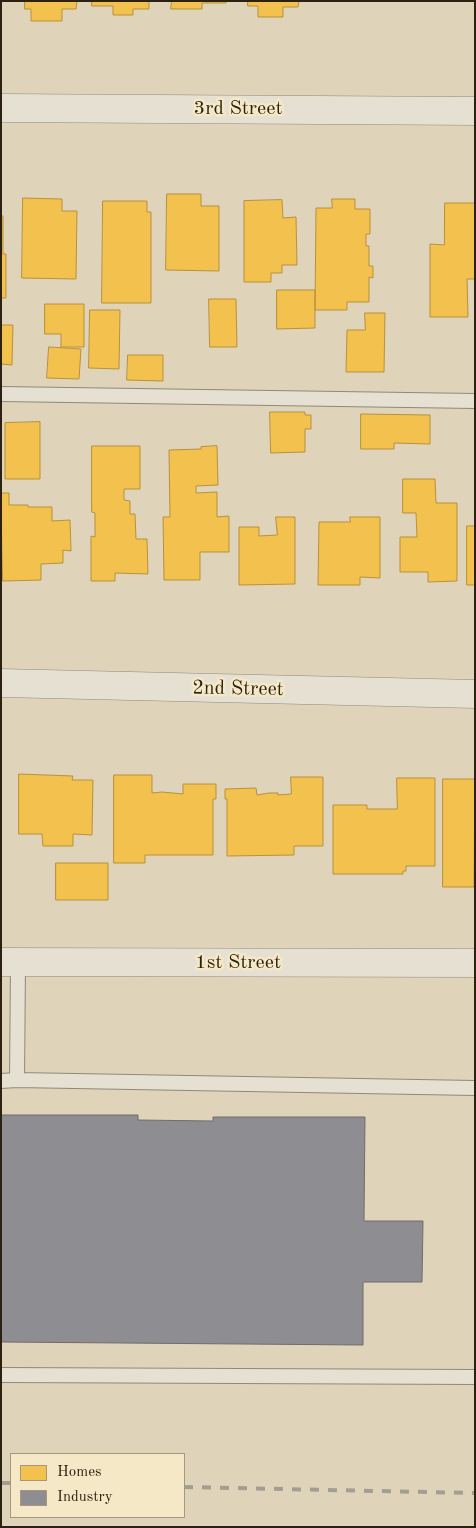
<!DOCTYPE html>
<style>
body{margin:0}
#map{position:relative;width:476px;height:1528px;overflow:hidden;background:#dfd4b9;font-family:"Old Standard TT",serif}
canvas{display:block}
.frame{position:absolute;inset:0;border:2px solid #2c2010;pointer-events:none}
.legend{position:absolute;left:10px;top:1453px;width:175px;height:65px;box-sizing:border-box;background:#f5e8c7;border:1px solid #a5987e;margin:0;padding:6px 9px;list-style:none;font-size:15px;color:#2c2010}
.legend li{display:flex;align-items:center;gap:10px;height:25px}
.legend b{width:25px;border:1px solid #a5987e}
</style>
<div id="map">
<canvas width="476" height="1528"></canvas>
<div class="frame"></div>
<ul class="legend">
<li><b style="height:14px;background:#f2c14e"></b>Homes</li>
<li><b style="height:14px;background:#8d8d92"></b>Industry</li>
</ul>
</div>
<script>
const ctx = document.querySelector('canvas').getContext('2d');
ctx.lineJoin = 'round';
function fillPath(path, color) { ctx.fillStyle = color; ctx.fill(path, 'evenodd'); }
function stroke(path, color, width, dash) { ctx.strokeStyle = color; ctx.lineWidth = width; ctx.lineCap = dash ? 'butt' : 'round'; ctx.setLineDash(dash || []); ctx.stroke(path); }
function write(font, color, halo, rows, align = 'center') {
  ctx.font = font + ' "Old Standard TT",serif'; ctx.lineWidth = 5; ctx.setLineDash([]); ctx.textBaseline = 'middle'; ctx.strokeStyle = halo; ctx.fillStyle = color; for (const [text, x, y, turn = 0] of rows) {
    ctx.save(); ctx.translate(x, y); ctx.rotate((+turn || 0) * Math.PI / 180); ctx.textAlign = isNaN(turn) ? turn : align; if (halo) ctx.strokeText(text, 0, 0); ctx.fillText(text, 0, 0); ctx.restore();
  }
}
const homes = new Path2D(`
 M25 1H77L76 9H62V21H31V9H25Z
 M92 1H149V9H133V15H113V6H92Z
 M172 1H226V3H202V9H171Z
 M248 1H299L298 7H283V17H258V6H248Z
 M167 194H201V206H219V271L166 270Z
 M23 198 62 199V211H77L76 279 22 278Z
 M332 199H355V209H370V234H366V246H369V266H373V278L369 277V302H347V310H315L316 208H332Z
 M282 200 283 218 296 217 297 265H282V273H271V282H244V201Z
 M103 201H147V212H151V303H102Z
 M445 203H475V279H467L468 317H430V244L444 245Z
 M1 216H3V254H6V298H1Z
 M277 290H315V328L277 329Z
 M209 299H236L237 347H210Z
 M45 304H84V347H61V334H45Z
 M90 310H120L119 369 89 368Z
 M365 313H385L384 372H346L347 330H365Z
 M1 325H13L12 365 1 364Z
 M49 347 81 349 79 379 47 378Z
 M128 355H163V381L127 380Z
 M270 412H305V415H311V429H305V452L271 453Z
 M361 414 430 415V444L394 443V449H361Z
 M40 422V479H5V423Z
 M92 446H140V489H124V500L130 501V514H135L136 539H147L148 574 115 573V581H91V536L95 537V513L92 512Z
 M217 446 218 485 196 486V493L217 492V517L229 516V552H200V580H164L163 517H170L169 450 201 449V447Z
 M403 479H435L436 503H457V581L428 582V572H400V537H417L416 513H403Z
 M1 493H9V505H28V507H52V521L70 520 71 551 63 550V563L41 564V580L3 581Z
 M276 517H295V584L239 585V527H259V536L277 535Z
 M350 517H380V578L360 577V585H318L319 522H350Z
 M467 526H475V585H467Z
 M19 774 73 776 72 780H93L92 835 73 834V846H43L42 834H19Z
 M114 775H152V793L162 792 183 794V784H216V799H213V855H145V863H114Z
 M291 777H323V846H294V855L227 856V799H225V789L256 788 257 795 269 793H278V795L291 794Z
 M397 778H435V866H406V871H403V874H333V805H367V809H397Z
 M443 779H475L474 887H443Z
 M56 863H108V900H56Z`);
const industry = new Path2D(`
 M1 1115H138V1120L213 1121V1117H365L364 1221H423L422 1282H363V1345L1 1342Z`);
const lane = new Path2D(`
 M1 394 475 401
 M18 962 17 1080 475 1088
 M1 1081 17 1080
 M1 1375 475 1377`);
const street = new Path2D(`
 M1 108 475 111
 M1 683 475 694
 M1 962 475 963`);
const rail = new Path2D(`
 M1 1483H11
 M184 1487 475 1493`);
const streetNames = [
 ["3rd Street",238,109],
 ["2nd Street",238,689,1],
 ["1st Street",238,963]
];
fillPath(homes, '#f2c14e');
stroke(homes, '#b7913b', 1);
fillPath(industry, '#8d8d92');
stroke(industry, '#706c6b', 1);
stroke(lane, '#908978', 16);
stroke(street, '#908978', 29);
stroke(lane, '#e5e0d2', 14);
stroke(street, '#e5e0d2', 28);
stroke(rail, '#a39e92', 4, [9, 9]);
write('20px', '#2c2010', '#f5e8c7', streetNames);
</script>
